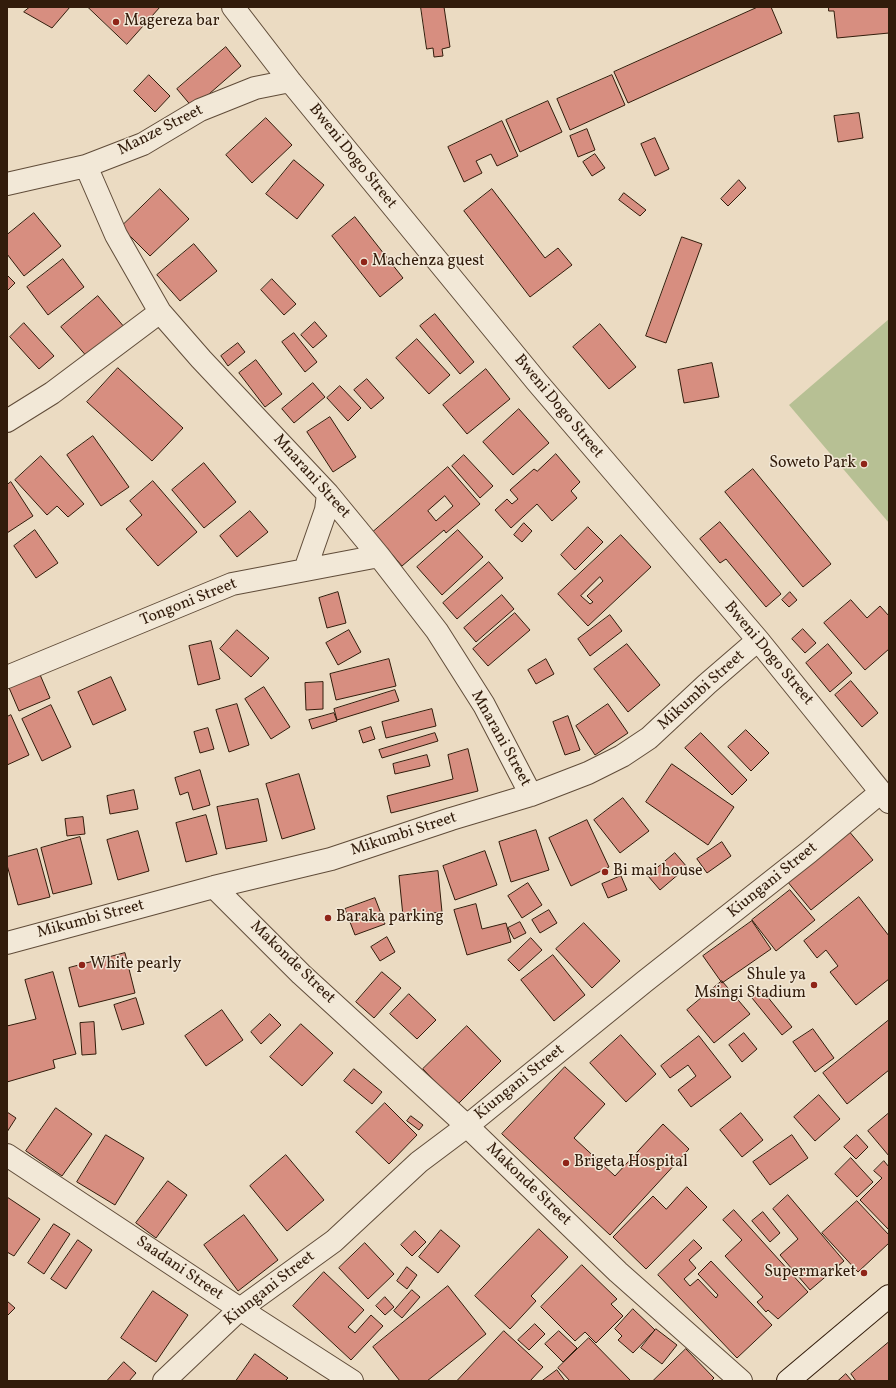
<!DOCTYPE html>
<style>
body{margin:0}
#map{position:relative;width:896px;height:1388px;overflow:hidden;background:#ebdbc2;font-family:Vollkorn,serif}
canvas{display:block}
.frame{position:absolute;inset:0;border:8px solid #321c0b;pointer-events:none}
</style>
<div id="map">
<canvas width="896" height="1388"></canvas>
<div class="frame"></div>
</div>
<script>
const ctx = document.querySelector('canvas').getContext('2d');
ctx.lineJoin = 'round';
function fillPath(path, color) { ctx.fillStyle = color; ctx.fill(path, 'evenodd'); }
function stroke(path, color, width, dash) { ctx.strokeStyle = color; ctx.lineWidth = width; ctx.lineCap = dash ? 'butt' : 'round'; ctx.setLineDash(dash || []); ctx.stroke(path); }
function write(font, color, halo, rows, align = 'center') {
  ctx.font = font + ' Vollkorn,serif'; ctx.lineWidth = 3; ctx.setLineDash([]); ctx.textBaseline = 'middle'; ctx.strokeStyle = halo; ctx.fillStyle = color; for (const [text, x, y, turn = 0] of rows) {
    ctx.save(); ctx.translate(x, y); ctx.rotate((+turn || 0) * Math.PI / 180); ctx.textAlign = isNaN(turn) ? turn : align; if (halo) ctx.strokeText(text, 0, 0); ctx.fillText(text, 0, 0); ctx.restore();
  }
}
const green = new Path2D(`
 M889 319V523L789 405Z`);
const building = new Path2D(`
 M30 7H70L52 28 24 12Z
 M88 7H160L127 44Z
 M421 7H444L450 47 442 49 443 56 434 57 433 48 427 49Z
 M758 7H771L782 33 628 103 614 72Z
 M829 7H889V33L837 38 834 11H829Z
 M226 47 241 66 193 108 177 89Z
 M149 75 170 96 155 112 134 91Z
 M612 75 625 105 570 130 557 99Z
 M548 101 562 132 520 152 506 120Z
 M859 113 863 138 838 142 834 116Z
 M266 118 292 145 252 183 226 155Z
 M502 121 518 156 497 166 491 154 476 161 482 173 464 182 448 147Z
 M587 129 595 150 578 157 570 136Z
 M655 138 669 169 655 176 641 144Z
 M595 154 605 168 592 176 583 162Z
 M294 160 324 185 297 219 266 194Z
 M739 180 746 188 728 206 721 199Z
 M160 189 189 219 150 256 121 227Z
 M492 189 545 258 558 248 572 265 530 297 464 211Z
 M624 193 646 210 640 216 619 200Z
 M34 213 61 246 24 276 7 254V235Z
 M355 217 403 278 380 297 332 236Z
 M682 237 702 244 666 343 646 336Z
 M194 244 217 271 180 301 157 275Z
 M63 259 84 287 48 315 27 287Z
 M7 275 15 283 7 291Z
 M272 279 296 304 284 315 261 290Z
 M98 296 125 328 89 359 61 327Z
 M435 314 474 362 460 374 420 326Z
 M315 322 327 336 313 348 301 335Z
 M24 323 54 356 39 369 10 337Z
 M600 324 636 367 609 389 573 347Z
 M294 333 317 362 305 372 282 342Z
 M417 339 450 375 429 394 396 358Z
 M238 343 245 352 228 366 221 356Z
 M256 360 282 394 265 407 239 373Z
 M712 363 719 397 684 403 678 370Z
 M118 368 183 428 152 461 87 402Z
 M486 369 510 399 467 434 443 405Z
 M367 379 384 398 371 409 354 390Z
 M313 383 325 397 294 423 282 409Z
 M340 386 361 408 348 421 327 398Z
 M519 409 549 443 513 475 483 442Z
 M330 417 356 457 333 472 307 432Z
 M93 436 129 487 101 506 67 455Z
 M556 454 580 482 571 491 577 498 552 521 537 504 511 528 495 510 507 499 512 504 518 499 510 490 534 469 537 471Z
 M464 455 493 486 480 498 452 466Z
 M41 456 84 504 68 517 57 506 47 515 15 480Z
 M204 463 236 502 204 528 172 490Z
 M448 467 480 504 446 533 444 530 402 566 373 532ZM445 496 453 506 436 521 428 511Z
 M753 469 831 564 803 587 725 492Z
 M153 481 197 532 158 566 126 529 142 515 130 501Z
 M11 482 33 516 7 533V485Z
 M250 511 268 532 237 557 220 536Z
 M720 522 781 594 766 607 726 559 720 563 700 539Z
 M524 523 532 531 522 542 514 535Z
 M588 527 603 542 575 570 561 555Z
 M35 530 58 563 36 578 14 546Z
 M458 530 483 557 442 595 417 567Z
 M621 535 651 567 588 626 558 594ZM600 577 603 581 587 596 593 602 590 604 581 596Z
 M489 562 503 578 457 619 443 603Z
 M338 592 346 623 327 628 319 598Z
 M790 592 797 600 789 607 782 600Z
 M502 595 514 609 476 642 464 628Z
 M851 600 867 618 880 606 889 616V649L865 670 824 623Z
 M515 613 530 630 488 666 473 649Z
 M610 615 622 631 590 656 578 639Z
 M803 629 816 643 805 653 792 639Z
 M237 630 269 658 251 677 220 649Z
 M349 630 361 652 338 665 326 643Z
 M211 641 220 679 198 685 189 646Z
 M627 644 660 685 628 712 594 669Z
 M828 644 852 673 830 692 806 663Z
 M389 659 396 686 336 700 330 674Z
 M546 659 554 674 536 684 528 670Z
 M38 670 50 698 19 711 7 683Z
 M111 677 126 710 93 725 78 692Z
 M851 681 878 713 862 727 835 695Z
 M323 682V709L306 710 305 683Z
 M264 687 290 727 271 739 245 699Z
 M395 690 399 701 337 720 334 709Z
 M237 704 249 745 229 752 216 710Z
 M608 704 628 733 595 755 576 726Z
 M51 705 71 747 42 761 22 719Z
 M432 709 436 726 386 738 382 722Z
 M334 713 337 721 312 729 309 720Z
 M11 715 29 755 7 765V717Z
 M568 716 580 750 565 755 553 722Z
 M371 727 375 739 363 743 359 731Z
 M208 728 214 749 200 753 194 732Z
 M746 730 769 753 751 771 728 747Z
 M435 733 438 741 382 758 379 750Z
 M701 733 747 780 732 795 685 748Z
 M468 749 478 791 391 813 387 796 453 779 448 755Z
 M427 755 430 766 395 774 393 764Z
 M672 764 734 807 708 845 646 802Z
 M200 770 210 805 193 810 188 792 180 795 175 778Z
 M299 774 315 829 282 839 266 784Z
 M134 790 138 809 110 814 107 796Z
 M623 798 649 831 620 853 594 820Z
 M258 799 267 841 226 849 217 807Z
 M206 815 217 854 186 862 176 823Z
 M83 817 85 834 67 836 65 819Z
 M587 820 609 867 571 886 549 838Z
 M536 830 549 870 511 882 499 842Z
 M848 830 873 860 811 910 787 881Z
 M138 831 149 871 118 880 107 840Z
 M80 837 92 884 53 894 41 848Z
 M722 842 731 856 707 873 697 859Z
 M37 849 50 897 18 905 7 865V857Z
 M485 851 497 885 455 900 443 866Z
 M675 853 687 867 660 890 648 876Z
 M438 871 442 912 403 916 399 876Z
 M621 876 627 890 608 898 602 884Z
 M528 883 542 905 522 918 508 896Z
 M790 890 815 920 776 951 752 920Z
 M859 897 889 936V979L856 1005 830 972 838 966 826 950 817 958 804 941Z
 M375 898 385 924 355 935 345 909Z
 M476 904 482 929 506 923 511 942 467 955 454 910Z
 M549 910 557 923 540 933 532 920Z
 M752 921 771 949 722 983 703 956Z
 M520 922 526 933 514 939 508 928Z
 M584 923 620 961 592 988 556 949Z
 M387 937 395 952 380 961 371 947Z
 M531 938 542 950 519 971 508 960Z
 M125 953 135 993 79 1007 69 968Z
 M553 955 585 995 554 1021 521 980Z
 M53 972 76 1054 53 1060 55 1068 7 1082V1026L36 1019 25 980Z
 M382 972 401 988 374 1018 356 1002Z
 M722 981 750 1014 714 1043 687 1010Z
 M762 990 792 1027 782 1035 752 998Z
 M409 994 436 1020 417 1039 390 1014Z
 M136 998 144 1024 122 1030 114 1005Z
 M222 1010 243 1040 206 1066 185 1036Z
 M270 1014 281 1025 261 1044 251 1032Z
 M889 1020V1070L847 1104 823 1073Z
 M94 1022 96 1054 82 1055 80 1023Z
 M301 1024 333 1053 302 1086 270 1057Z
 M467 1026 501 1061 457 1105 423 1069Z
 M813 1029 834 1058 815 1072 793 1042Z
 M744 1033 757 1049 742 1062 729 1045Z
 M621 1035 656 1074 626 1102 590 1063Z
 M699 1036 731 1077 691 1107 678 1090 696 1076 688 1065 670 1078 661 1066Z
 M565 1067 605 1104 574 1138 615 1176 663 1124 689 1149 610 1235 502 1134Z
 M354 1069 382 1092 372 1104 344 1081Z
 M819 1095 840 1119 815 1141 794 1117Z
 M385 1103 417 1135 389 1164 356 1132Z
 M56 1108 92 1134 62 1176 26 1151Z
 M7 1112 16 1118 7 1132Z
 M741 1113 763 1140 742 1157 720 1130Z
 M889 1113V1156L868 1131Z
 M411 1116 423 1125 419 1130 407 1121Z
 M106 1135 144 1158 115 1205 77 1182Z
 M792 1135 808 1158 770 1185 753 1162Z
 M857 1135 868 1147 856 1159 844 1147Z
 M286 1155 324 1200 287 1231 250 1186Z
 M851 1158 873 1182 857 1197 835 1174Z
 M884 1161 889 1167V1230L860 1200 882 1178 874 1171Z
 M168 1181 187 1195 156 1238 136 1223Z
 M687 1187 707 1207 646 1269 613 1237 653 1196 666 1209Z
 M788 1195 844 1261 810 1290 780 1255 798 1239 773 1209Z
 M7 1197 40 1219 14 1256 7 1252Z
 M857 1201 889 1235V1243L858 1272 822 1233Z
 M734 1210 808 1292 778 1319 768 1310 766 1312 757 1302 763 1297 725 1256 742 1240 723 1220Z
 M763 1212 780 1233 770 1242 752 1221Z
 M244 1215 278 1260 238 1291 204 1245Z
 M54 1224 70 1234 44 1274 28 1263Z
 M539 1229 568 1257 531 1296 536 1301 510 1329 475 1296Z
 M441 1230 460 1246 438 1273 419 1257Z
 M415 1231 426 1242 412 1256 401 1245Z
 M78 1240 92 1250 66 1289 51 1279Z
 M694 1240 702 1248 689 1260 696 1268 684 1279 690 1286 698 1279 716 1298 718 1295 698 1274 711 1261 772 1325 737 1358 658 1275Z
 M365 1243 394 1274 368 1299 339 1268Z
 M582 1265 617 1299 611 1304 623 1316 596 1343 585 1332 575 1341 541 1307Z
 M407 1267 417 1275 407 1289 397 1281Z
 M324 1272 364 1310 348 1327 355 1333 371 1315 383 1326 351 1360 293 1306Z
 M448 1286 486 1334 427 1381H400L373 1347Z
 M412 1290 420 1297 402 1318 394 1311Z
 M153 1291 188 1315 156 1362 121 1338Z
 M385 1297 394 1307 385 1315 376 1306Z
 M7 1301 15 1308 7 1316Z
 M633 1309 655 1330 633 1353 618 1340 622 1336 615 1329Z
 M535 1324 545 1334 529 1350 518 1340Z
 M656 1329 677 1345 662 1364 641 1348Z
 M504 1331 543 1367 530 1381H457Z
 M559 1331 577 1348 563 1362 545 1344Z
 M589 1338 631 1381H570L558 1368Z
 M889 1342V1381H856L851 1374Z
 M686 1349 714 1378 711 1381H653Z
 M255 1354 288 1378 285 1381H236Z
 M124 1362 136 1373 129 1381H107Z
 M557 1370 565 1381H542Z
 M846 1374 852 1381H838Z`);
const street = new Path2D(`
 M233 7 290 81 537 382 758 640 889 802
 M86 166 116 235 160 312 201 359 328 494 379 556 437 631 484 705 531 795
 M7 184 86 166 143 144 200 110 255 88 290 81
 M7 421 52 393 160 312
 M305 570 326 510 328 494
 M7 677 232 584 379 556
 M214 887 301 974 467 1126 618 1272 741 1381
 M7 943 214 887 331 859 451 819 531 795 588 773 622 756 649 738 707 684 758 640
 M7 1155 240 1309 352 1381
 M164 1381 240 1309 334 1241 419 1162 467 1126 644 982 809 852 881 792`);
const secondary = new Path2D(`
 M788 1381 889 1296`);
const markers = [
 [116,22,4,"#8f2418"],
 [364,262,4,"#8f2418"],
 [864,464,4,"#8f2418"],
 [605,872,4,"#8f2418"],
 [328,918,4,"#8f2418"],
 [82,965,4,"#8f2418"],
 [814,985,4,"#8f2418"],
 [566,1163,4,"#8f2418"],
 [864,1273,4,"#8f2418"]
];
const poiNames = [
 ["Magereza bar",124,22],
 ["Machenza guest",372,262],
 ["Soweto Park",856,464,"right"],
 ["Bi mai house",613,872],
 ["Baraka parking",336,918],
 ["White pearly",90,965],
 ["Shule ya",806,976,"right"],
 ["Msingi Stadium",806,994,"right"],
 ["Brigeta Hospital",574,1163],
 ["Supermarket",856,1273,"right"]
];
const streetNames = [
 ["Manze Street",161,131,-27],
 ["Bweni Dogo Street",352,157,51],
 ["Bweni Dogo Street",558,407,50],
 ["Mnarani Street",311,477,48],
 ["Tongoni Street",189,603,-22],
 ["Bweni Dogo Street",768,654,50],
 ["Mikumbi Street",702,691,-42],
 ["Mnarani Street",500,739,61],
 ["Mikumbi Street",404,835,-18],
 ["Kiungani Street",773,881,-39],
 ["Mikumbi Street",91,920,-15],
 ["Makonde Street",292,963,44],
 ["Kiungani Street",520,1083,-39],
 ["Makonde Street",528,1185,44],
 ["Saadani Street",179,1269,34],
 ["Kiungani Street",270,1289,-38]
];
fillPath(green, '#b7c094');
fillPath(building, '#d78e80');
stroke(building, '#321c0b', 1);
stroke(street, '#604c39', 24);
stroke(secondary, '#321c0b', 24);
stroke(street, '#f2e8d7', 22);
stroke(secondary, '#f2e8d7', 22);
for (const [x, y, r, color] of markers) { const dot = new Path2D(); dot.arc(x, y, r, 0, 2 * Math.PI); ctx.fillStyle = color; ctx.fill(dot); stroke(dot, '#f2e8d7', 1.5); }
write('16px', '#321c0b', '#f2e8d7', poiNames, 'left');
write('16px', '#321c0b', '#f2e8d7', streetNames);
</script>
